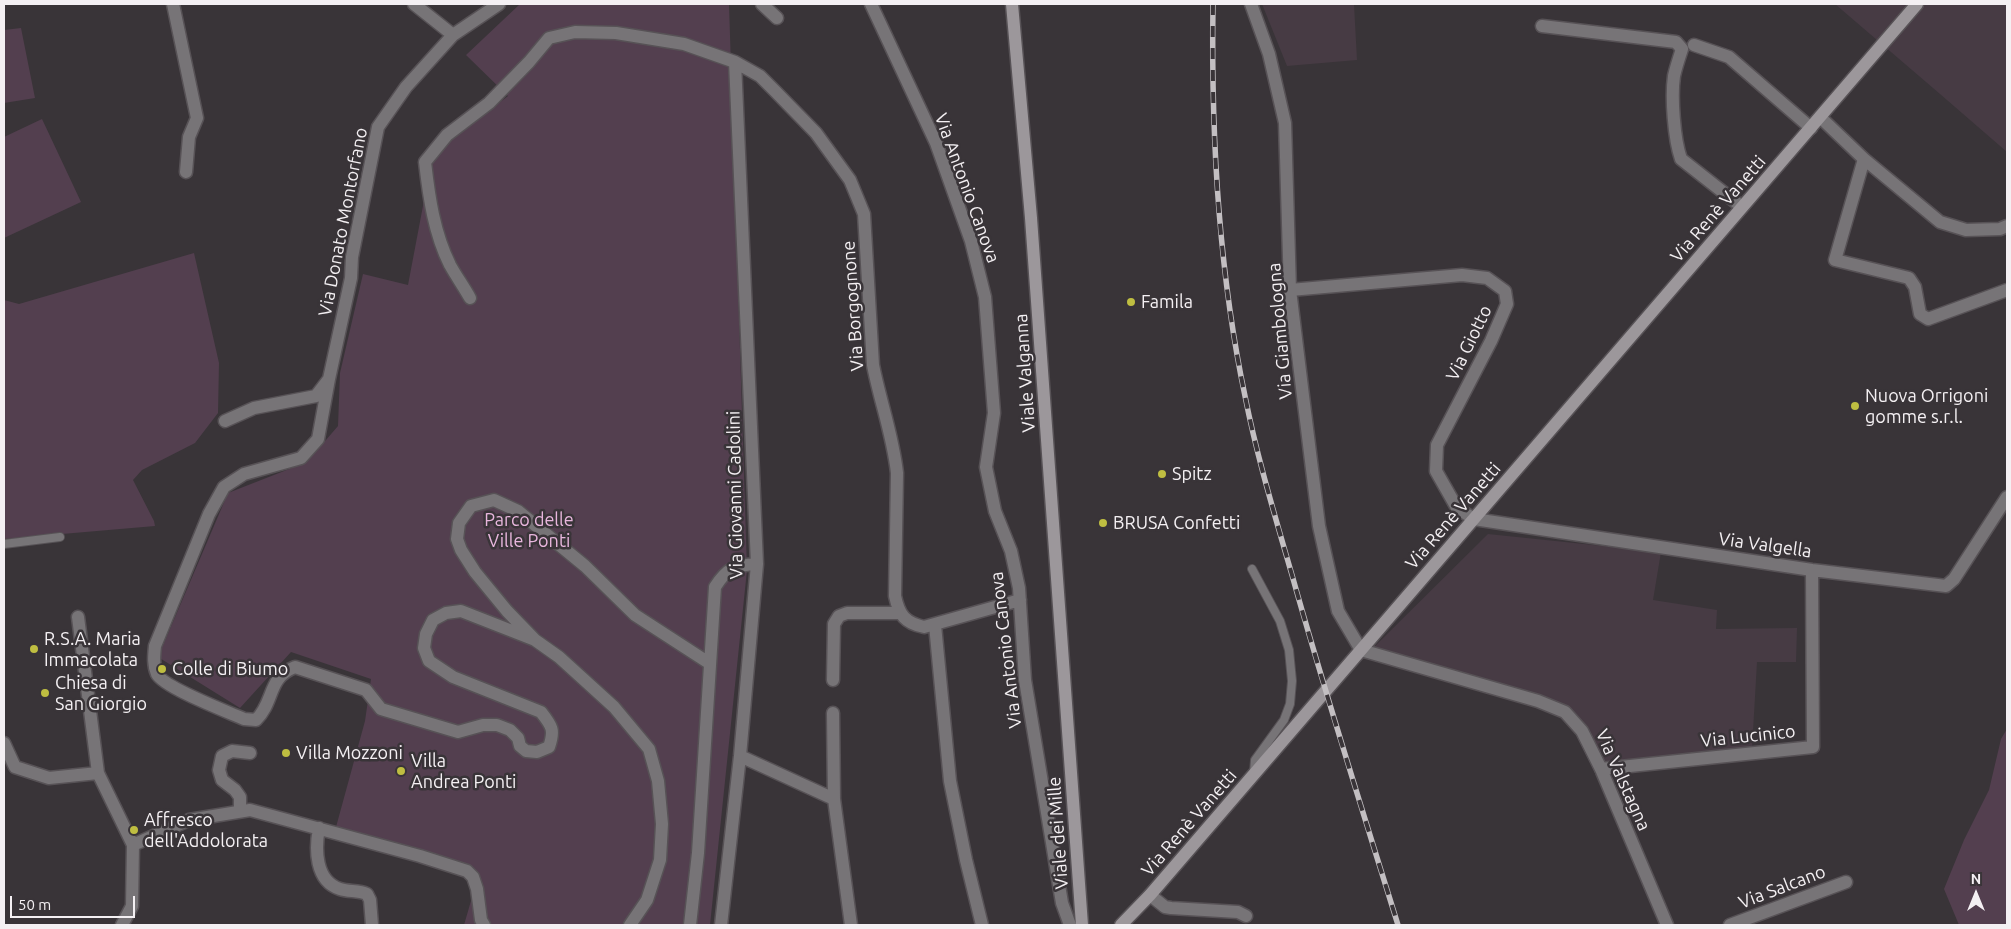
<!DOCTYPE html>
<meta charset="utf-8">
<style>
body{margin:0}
#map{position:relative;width:2011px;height:929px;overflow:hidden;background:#393438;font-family:Ubuntu,sans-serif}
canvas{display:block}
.frame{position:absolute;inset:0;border:5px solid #f4f0f3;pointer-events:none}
.north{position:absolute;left:1951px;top:869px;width:50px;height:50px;-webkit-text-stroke:4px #393438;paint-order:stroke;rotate:0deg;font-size:14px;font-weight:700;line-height:20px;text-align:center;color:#f4f0f3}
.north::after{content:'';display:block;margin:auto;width:18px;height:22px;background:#f4f0f3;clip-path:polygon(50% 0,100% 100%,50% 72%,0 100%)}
.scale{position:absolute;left:10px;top:896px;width:125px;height:22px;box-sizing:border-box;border:2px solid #f4f0f3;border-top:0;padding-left:6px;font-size:15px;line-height:18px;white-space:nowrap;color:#f4f0f3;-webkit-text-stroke:4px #393438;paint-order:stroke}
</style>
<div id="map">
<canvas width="2011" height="929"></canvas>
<div class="frame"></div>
<div class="north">N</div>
<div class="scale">50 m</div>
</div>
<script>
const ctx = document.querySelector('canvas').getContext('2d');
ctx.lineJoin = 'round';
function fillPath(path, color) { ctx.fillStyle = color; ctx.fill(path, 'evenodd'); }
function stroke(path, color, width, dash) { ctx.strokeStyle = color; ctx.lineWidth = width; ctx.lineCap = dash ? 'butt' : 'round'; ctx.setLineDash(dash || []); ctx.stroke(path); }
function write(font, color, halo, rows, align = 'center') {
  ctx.font = font + ' Ubuntu,sans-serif'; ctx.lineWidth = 5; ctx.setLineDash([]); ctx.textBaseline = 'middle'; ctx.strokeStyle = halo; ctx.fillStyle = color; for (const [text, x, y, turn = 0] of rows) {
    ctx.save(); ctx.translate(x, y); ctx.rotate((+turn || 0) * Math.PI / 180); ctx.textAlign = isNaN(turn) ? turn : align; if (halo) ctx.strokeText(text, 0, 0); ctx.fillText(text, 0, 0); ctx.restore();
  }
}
const built = new Path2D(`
 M1262 4H1354L1357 60 1287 66Z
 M1835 4H2007V152L1940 94Z
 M1488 534 1661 552 1653 600 1717 610 1716 629 1797 628 1796 662H1757L1752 749 1601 764 1573 713 1371 650Z`);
const green = new Path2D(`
 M520 4H729L747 570 710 925H464L477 880 333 838 365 721 371 679 291 652 240 708 158 657 228 493 307 462 338 426 340 373 363 274 408 285 433 153 508 96 466 55Z
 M21 28 35 98 4 103V30Z
 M42 119 81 202 4 238V137Z
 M194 253 219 363 218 413 195 443 142 470 133 480 154 521 155 526 4 539V300L19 304Z
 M2007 729V925H1959L1944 889 1964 840 1989 790 2001 739Z`);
const lane = new Path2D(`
 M4 544 60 537
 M1252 569 1280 621 1289 650 1292 681 1290 704 1284 720 1255 760 1254 772`);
const street = new Path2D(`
 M173 4 197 118 189 137 186 172
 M414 4 453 35
 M762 4 777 18
 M871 4 936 143 971 241 985 297 994 413 986 467 995 511 1011 551 1019 588 1025 680 1062 903 1070 925
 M1251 4 1269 54 1285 123 1290 290 1319 526 1338 611 1361 650 1538 701 1565 712 1582 731 1601 769 1667 925
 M1542 26 1676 42 1682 49C1679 58 1676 67 1674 76 1671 97 1674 139 1681 159L1742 207
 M1694 45 1729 57 1811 128
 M1820 117 1864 159 1835 260 1909 278 1915 287 1920 314 1928 319 2007 290
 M1864 159 1940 222 1966 230 2000 229 2007 226
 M1290 290 1462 275 1487 278 1505 291 1507 304 1491 341 1437 445 1436 471 1457 508 1474 519 1812 570 1946 586 1954 579 2007 497
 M470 298C464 287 456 276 450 265 434 233 429 197 425 162L447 135 489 103 529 62 549 38 575 32 616 33 684 44 735 62 760 76 776 92 816 133 850 180 864 214 873 365C880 401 893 436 897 473L895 596C899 615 905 623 924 627L1020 600
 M329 379 318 439 301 458 244 474 224 487 209 514 155 646C154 656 153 665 157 674 163 687 228 712 244 719L256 720C275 701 267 678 295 667L366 690 381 709 458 732 483 725H497L510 730 518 738 520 746 526 751 537 752 549 747C555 730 552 726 541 712L453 677 429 661 424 648 426 634 433 620 446 613 461 611 535 640
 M225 421 254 408 316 396 329 379 351 278 352 257 378 127 406 87 453 35 499 4
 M78 617 98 773
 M935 625 950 781 966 860 982 925
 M833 680 834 624 839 616 847 613H900
 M833 713 834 799 851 925
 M4 743 15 767 49 778 98 773 133 845 132 906 122 925
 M740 756 834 799
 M1601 769 1813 747 1812 570
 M240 811V797L235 790 222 780 219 770 222 756 232 751 250 753
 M319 828C315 849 315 881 340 889 349 892 358 890 367 894L370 900 372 925
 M133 845 189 820 250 810 420 856 467 871 473 877 477 889 481 920 484 925
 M1150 895 1165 907 1171 908 1238 912 1246 916
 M630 925 647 900 660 860 662 824 658 781 649 749 614 707 559 657 535 640 507 611 475 572 461 550 457 539 459 523 471 506 494 500 518 511 585 566 635 615 709 663
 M690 925 698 853 715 587C727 568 735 565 757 564
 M721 925 740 756 757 564 735 62
 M1730 925 1846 882`);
const secondary = new Path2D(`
 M1012 4 1031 218 1082 925
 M1121 925 1150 895 1917 4`);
const rail = new Path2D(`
 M1213 4C1211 134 1218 268 1245 396 1257 457 1275 516 1292 575 1325 693 1362 809 1398 925`);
const markers = [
 [1131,302,5,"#bfbe41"],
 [1855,406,5,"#bfbe41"],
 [1162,474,5,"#bfbe41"],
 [1103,523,5,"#bfbe41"],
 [34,649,5,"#bfbe41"],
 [162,669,5,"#bfbe41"],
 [45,693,5,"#bfbe41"],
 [286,753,5,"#bfbe41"],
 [401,771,5,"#bfbe41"],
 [134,830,5,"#bfbe41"]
];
const streetNames = [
 ["Via Antonio Canova",967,188,70],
 ["Via Renè Vanetti",1718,209,-49],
 ["Via Donato Montorfano",343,222,-79],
 ["Via Borgognone",853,306,-94],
 ["Via Giambologna",1280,331,-95],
 ["Via Giotto",1469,343,-64],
 ["Viale Valganna",1025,373,-94],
 ["Via Giovanni Cadolini",735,495,-91],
 ["Via Renè Vanetti",1453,516,-49],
 ["Via Valgella",1765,545,8],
 ["Via Antonio Canova",1006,650,-97],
 ["Via Lucinico",1748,736,-6],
 ["Via Valstagna",1623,780,66],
 ["Via Renè Vanetti",1189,823,-49],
 ["Viale dei Mille",1058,833,-94],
 ["Via Salcano",1782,887,-21]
];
const poiNames = [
 ["Famila",1141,302],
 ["Nuova Orrigoni",1865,396],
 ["gomme s.r.l.",1865,417],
 ["Spitz",1172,474],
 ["BRUSA Confetti",1113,523],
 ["R.S.A. Maria",44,639],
 ["Immacolata",44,660],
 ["Colle di Biumo",172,669],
 ["Chiesa di",55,683],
 ["San Giorgio",55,704],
 ["Villa Mozzoni",296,753],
 ["Villa",411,761],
 ["Andrea Ponti",411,782],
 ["Affresco",144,820],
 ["dell'Addolorata",144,841]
];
const parkNames = [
 ["Parco delle",529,520],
 ["Ville Ponti",529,541]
];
fillPath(built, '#473b44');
fillPath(green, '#533f4f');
stroke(lane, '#575256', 10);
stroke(street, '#575256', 15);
stroke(secondary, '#575256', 15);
stroke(lane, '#777477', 8);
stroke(street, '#777477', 12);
stroke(secondary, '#9c979b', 12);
stroke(rail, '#c3bfc2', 5.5);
stroke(rail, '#393438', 4, [11]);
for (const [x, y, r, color] of markers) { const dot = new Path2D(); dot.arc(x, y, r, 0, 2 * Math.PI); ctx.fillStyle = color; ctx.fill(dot); stroke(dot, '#393438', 2); }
write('18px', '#f4f0f3', '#393438', streetNames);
write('18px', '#f4f0f3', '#393438', poiNames, 'left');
write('18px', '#e8b6dd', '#393438', parkNames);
</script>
